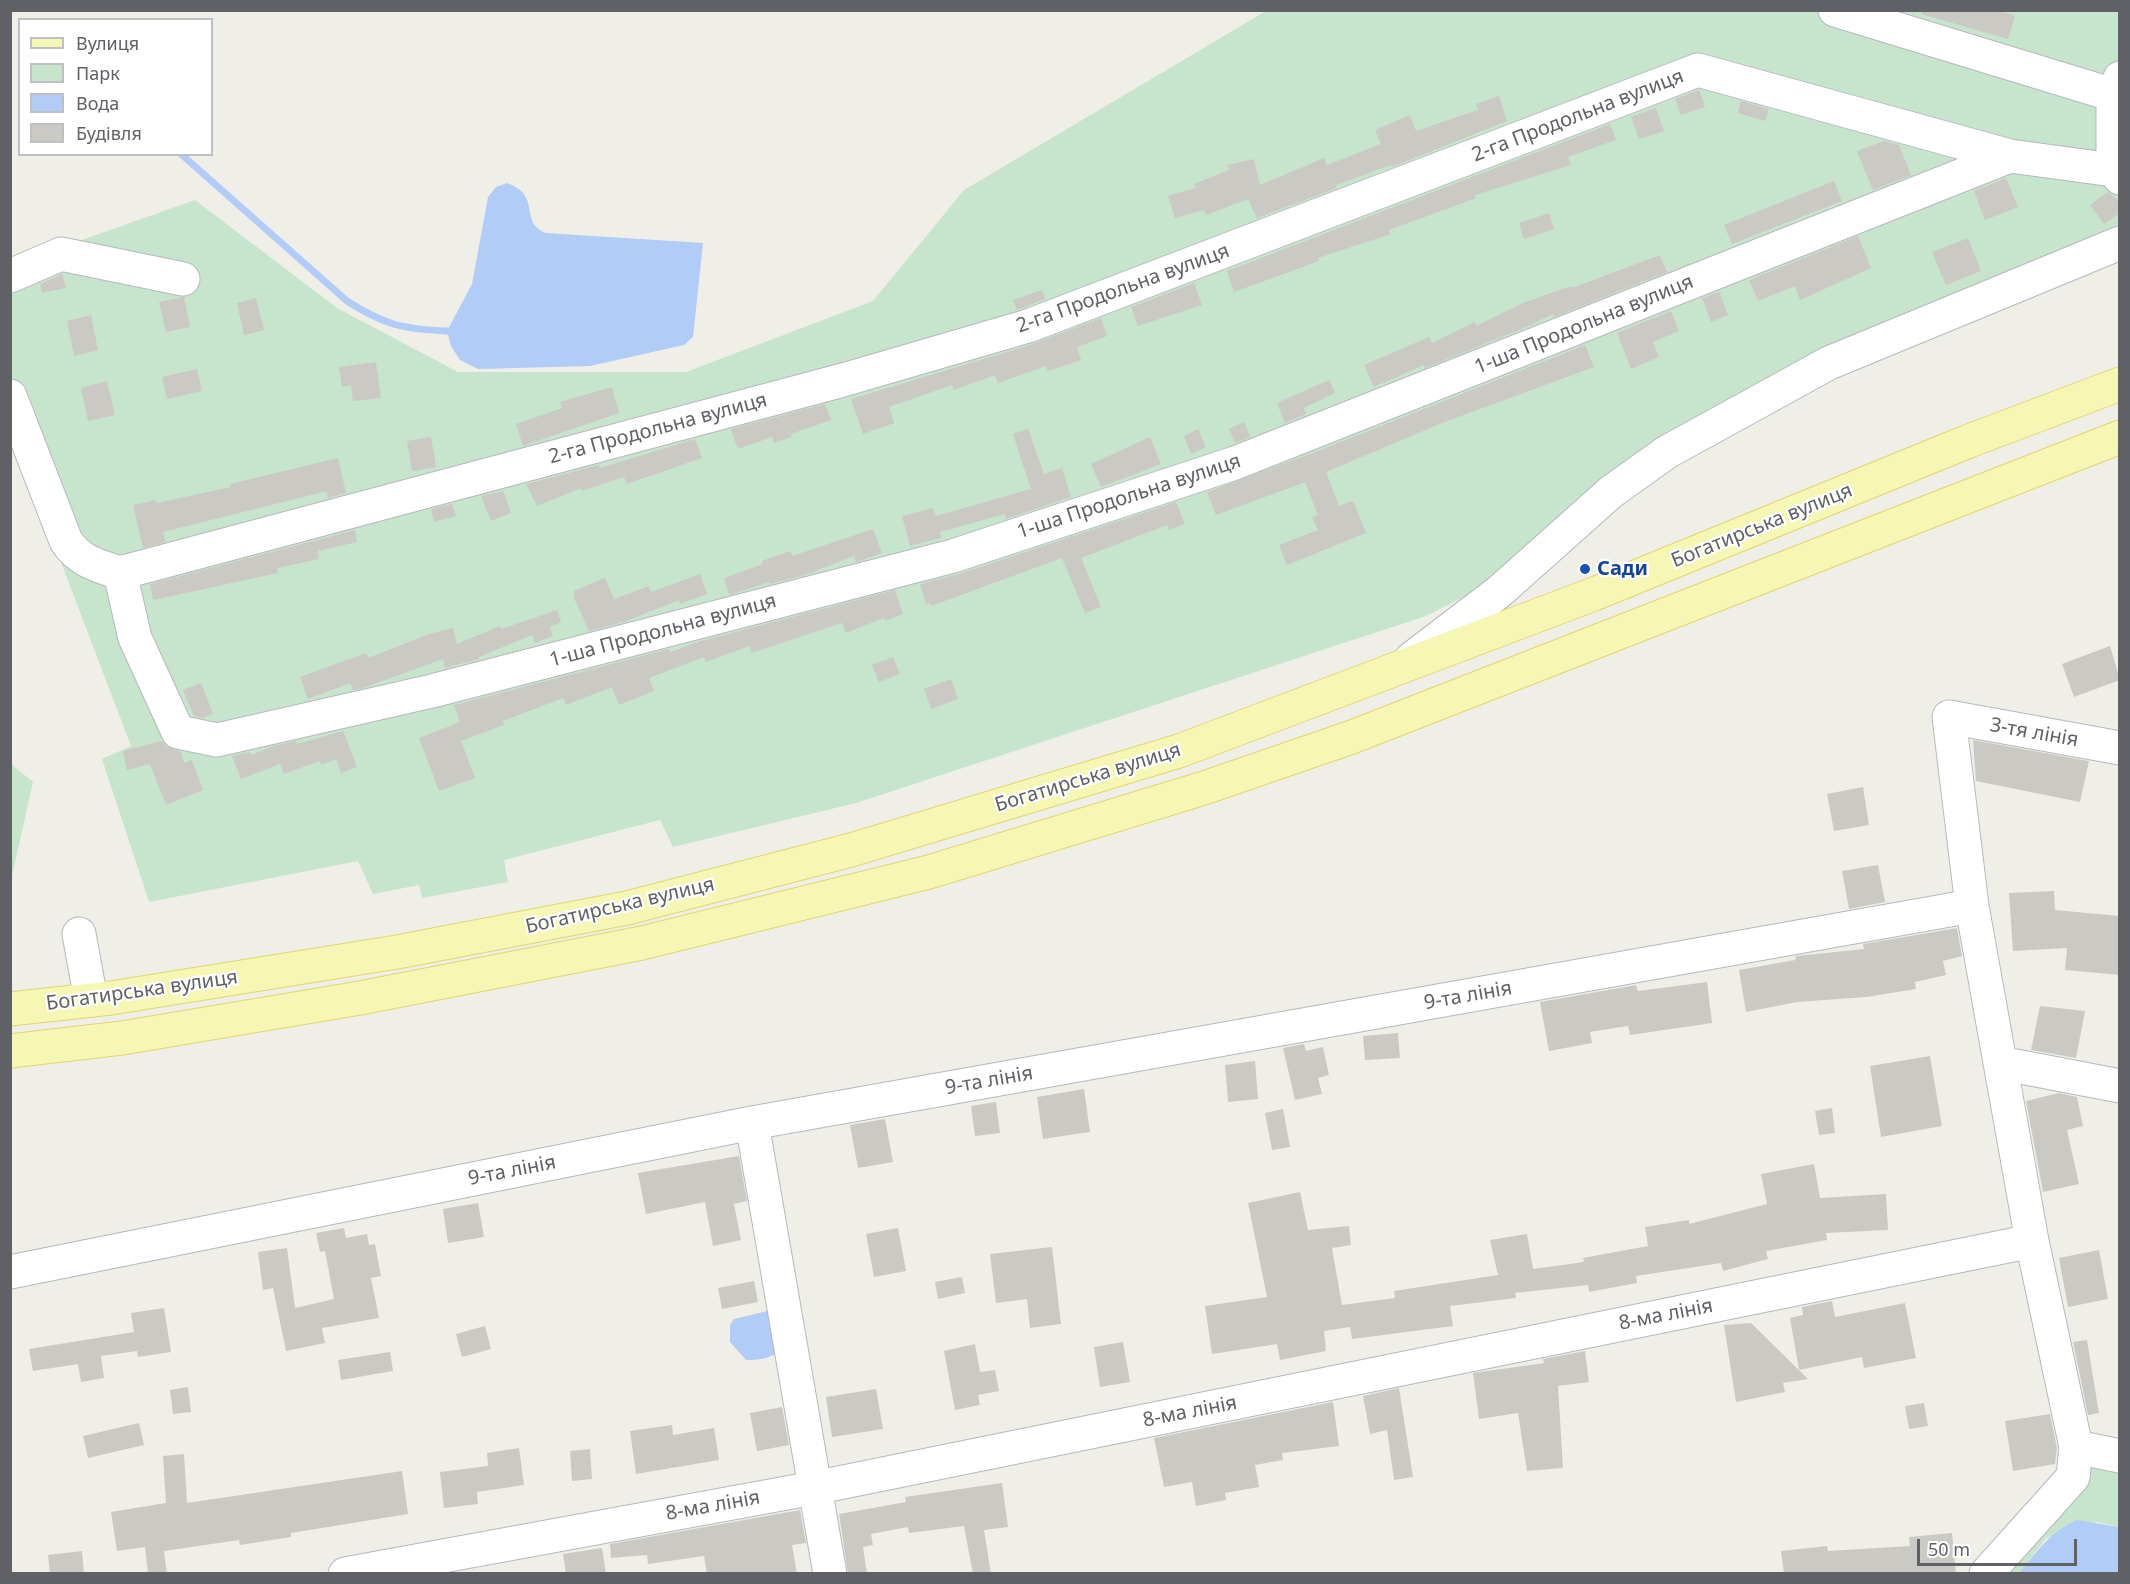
<!DOCTYPE html>
<meta charset="utf-8">
<style>
body{margin:0}
#map{position:relative;width:2130px;height:1584px;overflow:hidden;background:#efefe8;font-family:"Noto Sans",sans-serif}
canvas{display:block}
.frame{position:absolute;inset:0;border:12px solid #5f6166;pointer-events:none}
.legend{position:absolute;left:18px;top:18px;width:195px;height:138px;box-sizing:border-box;background:#fff;border:2px solid #bfc0c2;margin:0;padding:8px 10px;list-style:none;font-size:18px;color:#5f6166}
.legend li{display:flex;align-items:center;gap:12px;height:30px}
.legend b{width:30px;border:2px solid #bfc0c2}
.scale{position:absolute;left:1917px;top:1539px;width:160px;height:27px;box-sizing:border-box;border:3px solid #5f6166;border-top:0;padding-left:8px;font-size:18px;line-height:21px;white-space:nowrap;color:#5f6166;-webkit-text-stroke:4px #fff;paint-order:stroke}
</style>
<div id="map">
<canvas width="2130" height="1584"></canvas>
<div class="frame"></div>
<ul class="legend">
<li><b style="height:8px;background:#f6f7b5"></b>Вулиця</li>
<li><b style="height:16px;background:#c7e4cc"></b>Парк</li>
<li><b style="height:16px;background:#b1ccf6"></b>Вода</li>
<li><b style="height:16px;background:#cbc9c4"></b>Будівля</li>
</ul>
<div class="scale">50 m</div>
</div>
<script>
const ctx = document.querySelector('canvas').getContext('2d');
ctx.lineJoin = 'round';
function fillPath(path, color) { ctx.fillStyle = color; ctx.fill(path, 'evenodd'); }
function stroke(path, color, width, dash) { ctx.strokeStyle = color; ctx.lineWidth = width; ctx.lineCap = dash ? 'butt' : 'round'; ctx.setLineDash(dash || []); ctx.stroke(path); }
function write(font, color, halo, rows, align = 'center') {
  ctx.font = font + ' "Noto Sans",sans-serif'; ctx.lineWidth = 4.5; ctx.setLineDash([]); ctx.textBaseline = 'middle'; ctx.strokeStyle = halo; ctx.fillStyle = color; for (const [text, x, y, turn = 0] of rows) {
    ctx.save(); ctx.translate(x, y); ctx.rotate((+turn || 0) * Math.PI / 180); ctx.textAlign = isNaN(turn) ? turn : align; if (halo) ctx.strokeText(text, 0, 0); ctx.fillText(text, 0, 0); ctx.restore();
  }
}
const green = new Path2D(`
 M1266 11H2119V238L1800 362 1494 582 1426 616 856 803 673 847 660 820 504 860 508 882 422 898 419 885 373 894 358 861 149 902 102 759 131 746 11 431V265L195 200 337 308 458 372H686L873 301 964 190Z
 M11 764 33 782 11 880Z
 M2119 1462V1527L2097 1522 2046 1538 2019 1573 1997 1574 2093 1467Z`);
const water = new Path2D(`
 M507 183C543 196 518 222 546 233L703 243 693 337 684 345 590 366 478 369 460 360 451 346 447 331 472 284 488 197 496 187Z
 M772 1310 780 1350C772 1359 757 1360 746 1360L730 1342V1325L734 1319Z
 M2077 1520 2119 1527V1573H2019C2037 1551 2050 1532 2077 1520Z`);
const stream = new Path2D(`
 M181 154 347 301C385 325 402 329 447 331`);
const building = new Path2D(`
 M1922 10H1998L2015 16 2008 39 1921 14Z
 M1699 90 1705 107 1681 115 1675 99Z
 M1499 96 1507 121 1392 167 1391 165 1336 185 1337 188 1257 218 1248 199 1206 215 1204 210 1175 218 1168 196 1196 188 1194 184 1229 170 1228 165 1254 159 1260 185 1324 158 1327 165 1381 144 1375 130 1410 115 1416 131 1478 110 1476 104Z
 M1741 101 1769 109 1765 121 1738 113Z
 M1656 108 1664 131 1639 139 1631 117Z
 M1610 124 1616 140 1568 157 1571 165 1475 195 1476 198 1389 230 1391 234 1318 258 1319 261 1234 292 1227 271Z
 M1884 141 1899 145 1911 175 1873 190 1857 151Z
 M2006 178 2018 207 1985 220 1974 191Z
 M1834 181 1842 201 1732 244 1724 225Z
 M2108 192 2120 202V213L2104 224 2090 205Z
 M1549 213 1554 229 1524 239 1519 223Z
 M1858 236 1871 268 1800 300 1795 286 1758 301 1749 280Z
 M1968 238 1981 271 1946 285 1932 252Z
 M1660 255 1667 272 1554 317 1553 314 1524 328 1425 368 1424 365 1374 387 1364 365 1429 337 1432 343 1475 322 1476 326 1523 303 1571 286 1572 288Z
 M62 274 66 288 42 293 40 284Z
 M1194 283 1202 305 1138 326 1131 307Z
 M1042 290 1045 299 1017 310 1013 300Z
 M1719 292 1728 315 1711 322 1702 298Z
 M184 297 190 327 166 332 159 302Z
 M256 298 264 330 244 335 237 303Z
 M1671 311 1679 331 1653 342 1659 357 1631 369 1617 333Z
 M91 315 98 350 74 356 67 321Z
 M1101 318 1107 336 1077 347 1081 360 1048 371 1046 366 998 383 995 375 954 390 952 385 889 407 894 423 863 434 851 399 1033 344Z
 M1585 345 1594 367 1442 423 1326 472 1339 506 1353 501 1366 533 1287 565 1279 545 1318 530 1312 517 1318 515 1305 482 1216 515 1207 492 1318 451Z
 M376 362 381 398 353 401 351 385 342 387 339 367Z
 M197 369 202 391 167 399 162 377Z
 M1329 380 1335 393 1304 408 1306 414 1285 423 1277 403Z
 M107 381 115 415 88 421 81 388Z
 M612 387 619 413 523 446 516 424 562 408 560 402Z
 M825 404 831 420 791 434 792 437 774 443 772 437 738 449 731 429Z
 M1244 422 1250 437 1235 443 1229 429Z
 M1028 429 1044 474 1062 468 1071 497 1006 519 1005 514 940 532 941 538 910 546 902 516 933 508 936 516 1031 489 1013 434Z
 M1198 429 1206 447 1191 454 1184 436Z
 M431 437 436 467 412 471 407 441Z
 M1150 437 1161 464 1101 487 1091 464Z
 M695 439 702 458 627 484 624 477 582 491 581 488 537 506 526 484 599 465 600 468Z
 M338 458 346 493 328 498 327 492H323L163 532 165 542 143 548 133 505 156 500 157 503 231 487 230 484Z
 M503 491 511 513 491 521 481 496Z
 M1176 502 1185 524 1169 530 1167 525 1081 558 1101 607 1085 613 1062 558 931 606 930 603 926 605 920 584 959 574Z
 M452 504 456 516 434 522 431 509Z
 M873 529 882 553 856 562 854 556 808 574 770 584 769 582 729 595 724 578 763 564 762 561 790 551 792 556Z
 M355 530 357 542 318 551 319 559 277 568 278 573 153 600 150 584Z
 M700 574 707 594 680 604 679 600 627 621 589 631 574 598V591L605 578 614 599 649 586 651 592Z
 M895 590 903 614 885 621 884 618 846 633 842 623 752 653 749 646 706 662 704 657 649 678 654 691 619 705 612 687 566 705 563 698 503 721 504 725 461 741 475 778 439 791 419 738 460 722 454 705 669 649 670 652 701 641Z
 M557 610 561 622 550 627 553 636 535 643 532 635 479 657V659L445 668 443 659 363 688 353 690 350 683 308 699 300 677 366 653 368 658 429 634 453 628 457 644 500 626 501 629Z
 M2110 646 2120 680 2074 697 2062 664Z
 M893 657 900 674 879 682 872 665Z
 M951 679 958 699 931 709 924 689Z
 M201 683 213 714 203 718 194 716 183 690Z
 M343 731 357 767 341 773 336 759 321 765 320 761 284 774 280 764 241 779 232 756 249 752 251 755 274 746 296 741 297 744Z
 M1973 740 2089 761 2080 802 1976 781Z
 M162 741 167 747 181 752 184 763 192 760 203 790 166 805 150 764 127 770 123 751Z
 M1863 787 1869 825 1834 831 1827 794Z
 M1878 865 1885 902 1849 909 1842 871Z
 M2054 891 2055 910 2120 916V975L2065 970 2067 948 2013 951 2009 893Z
 M1957 928 1962 956 1943 961 1946 975 1915 982 1916 989 1866 997 1797 1002 1746 1012 1739 970 1795 960 1796 956 1864 949 1863 944Z
 M1707 982 1712 1023 1630 1035 1628 1026 1590 1032 1592 1043 1549 1051 1540 1002 1636 985 1638 991Z
 M2040 1006 2085 1011 2076 1058 2031 1050Z
 M1398 1033 1400 1058 1365 1060 1363 1036Z
 M1304 1044 1306 1051 1323 1047 1329 1075 1318 1078 1322 1094 1295 1100 1283 1048Z
 M1930 1056 1942 1126 1881 1137 1870 1066Z
 M1255 1061 1258 1099 1228 1102 1225 1065Z
 M1084 1089 1090 1132 1043 1139 1037 1097Z
 M2059 1093 2077 1097 2083 1126 2067 1130 2079 1184 2043 1192 2026 1101Z
 M996 1102 1000 1133 975 1136 971 1106Z
 M1832 1108 1835 1133 1819 1135 1815 1111Z
 M1283 1109 1290 1147 1272 1150 1265 1113Z
 M885 1119 893 1162 858 1168 850 1125Z
 M739 1156 747 1201 734 1204 741 1240 713 1246 705 1202 646 1214 638 1173Z
 M1814 1164 1820 1198 1886 1194 1888 1230 1826 1233 1827 1240 1766 1251 1768 1259 1723 1271 1721 1263 1636 1276 1637 1283 1589 1292 1588 1285 1515 1293 1516 1298 1450 1306 1453 1326 1352 1339 1350 1327 1324 1331 1326 1351 1280 1360 1277 1344 1212 1354 1205 1306 1267 1297 1248 1203 1300 1192 1308 1230 1349 1226 1351 1245 1332 1248 1342 1305 1395 1298 1394 1291 1498 1275 1490 1240 1527 1234 1533 1269 1584 1262 1583 1258 1648 1246 1645 1227 1689 1220V1224L1767 1204 1761 1174Z
 M478 1203 484 1237 448 1243 443 1209Z
 M344 1228 346 1238 367 1234 369 1245 375 1244 381 1276 371 1278 379 1318 322 1328 325 1343 286 1351 273 1288 263 1290 258 1252 287 1248 295 1308 334 1299 325 1251 320 1252 316 1233Z
 M898 1228 906 1271 874 1277 866 1234Z
 M1052 1247 1061 1324 1030 1328 1027 1299 996 1303 990 1254Z
 M2099 1250 2108 1299 2068 1307 2059 1258Z
 M962 1277 965 1293 938 1299 935 1282Z
 M754 1281 758 1302 722 1309 718 1288Z
 M1832 1301 1835 1317 1905 1303 1916 1358 1864 1368 1862 1357 1799 1370 1790 1318 1803 1315 1802 1307Z
 M164 1308 171 1352 138 1357 137 1351 101 1356 104 1378 81 1382 78 1364 33 1371 29 1349 134 1332 131 1313Z
 M1751 1323 1808 1379 1783 1383 1785 1392 1736 1402 1724 1325Z
 M485 1326 491 1349 462 1357 456 1334Z
 M2087 1340 2099 1413 2088 1415 2073 1342Z
 M1123 1342 1130 1382 1100 1387 1094 1347Z
 M975 1344 980 1372 995 1370 999 1391 978 1395 980 1405 955 1410 944 1351Z
 M1585 1351 1589 1382 1558 1386 1563 1468 1527 1471 1518 1413 1479 1419 1473 1373 1544 1363 1543 1359Z
 M390 1352 393 1371 341 1380 338 1360Z
 M188 1387 191 1412 173 1414 170 1390Z
 M1399 1388 1413 1477 1394 1480 1387 1430 1370 1434 1363 1396Z
 M876 1389 883 1429 832 1437 826 1397Z
 M1333 1402 1339 1446 1282 1453 1283 1460 1255 1465 1259 1487 1225 1493 1226 1500 1196 1506 1192 1482 1164 1487 1154 1438Z
 M1924 1403 1928 1426 1909 1429 1905 1406Z
 M782 1407 789 1445 757 1451 750 1413Z
 M2050 1414 2057 1448 2055 1464 2013 1471 2005 1421Z
 M139 1423 144 1445 88 1458 83 1436Z
 M672 1425 673 1435 714 1428 719 1460 636 1474 630 1431Z
 M519 1448 524 1485 477 1492 478 1504 444 1508 440 1472 488 1466 487 1453Z
 M590 1449 592 1479 572 1481 570 1451Z
 M184 1454 187 1503 402 1471 408 1514 291 1533V1537L240 1545 239 1540 164 1551 167 1574H148L145 1547 117 1551 111 1512 166 1503 163 1456Z
 M1002 1483 1008 1527 984 1530 991 1574H973L964 1526 909 1533 908 1527 871 1534 873 1545 863 1547 867 1574H848L839 1514 906 1502 905 1497Z
 M800 1510 806 1543 792 1545 797 1574H707L704 1556 648 1564 647 1555 611 1558 610 1544Z
 M1952 1533 1956 1574H1784L1781 1551 1827 1546 1828 1551 1910 1546 1909 1537Z
 M602 1548 606 1574H566L563 1554Z
 M82 1551 84 1574H50L48 1555Z`);
const minor = new Path2D(`
 M1835 10 2120 97
 M2120 78 2113 94V170L2120 178
 M10 276 61 254 183 279
 M10 396 66 541C79 561 98 566 120 573L135 638 178 732 217 740 432 691 953 556 1235 463 2010 156
 M120 573 843 380 1028 326 1698 70 2010 156 2113 170
 M1411 659 1500 591 1611 492 1667 452 1829 363 2120 243
 M79 934 91 1000
 M2000 1063 2120 1086
 M752 1123 830 1574
 M10 1272 752 1123 1972 906
 M2076 1447 2120 1456
 M345 1574 814 1488 2032 1241
 M1986 1574 2073 1477 2076 1447 2032 1241 1972 906 1949 717 2120 748`);
const major = new Path2D(`
 M10 1009 111 998 397 952 627 908 851 850 1179 751 1594 594 1969 441 2120 384
 M10 1051 122 1038 360 998 642 943 929 872 1204 788 1352 737 2120 437`);
const markers = [
 [1585,569,6,"#1a4fb4"]
];
const streetNames = [
 ["2-га Продольна вулиця",1578,116,-21],
 ["2-га Продольна вулиця",1123,289,-20],
 ["1-ша Продольна вулиця",1584,325,-22],
 ["2-га Продольна вулиця",658,429,-15],
 ["1-ша Продольна вулиця",1129,497,-18],
 ["Богатирська вулиця",1762,526,-22],
 ["1-ша Продольна вулиця",663,631,-15],
 ["3-тя лінія",2034,733,10],
 ["Богатирська вулиця",1088,778,-17],
 ["Богатирська вулиця",620,906,-13],
 ["Богатирська вулиця",142,991,-8],
 ["9-та лінія",1468,996,-10],
 ["9-та лінія",989,1081,-10],
 ["9-та лінія",512,1171,-11],
 ["8-ма лінія",1666,1315,-11],
 ["8-ма лінія",1190,1412,-11],
 ["8-ма лінія",713,1506,-10]
];
const transitNames = [
 ["Сади",1597,569]
];
fillPath(green, '#c7e4cc');
fillPath(water, '#b1ccf6');
stroke(stream, '#b1ccf6', 7);
fillPath(building, '#cbc9c4');
stroke(minor, '#b7b8bc', 35);
stroke(major, '#e3d66d', 35);
stroke(minor, '#fff', 33);
stroke(major, '#f6f7b5', 33);
for (const [x, y, r, color] of markers) { const dot = new Path2D(); dot.arc(x, y, r, 0, 2 * Math.PI); ctx.fillStyle = color; ctx.fill(dot); stroke(dot, '#fff', 2); }
write('20px', '#5f6166', '#fff', streetNames);
write('bold 20px', '#164399', '#fff', transitNames, 'left');
</script>
